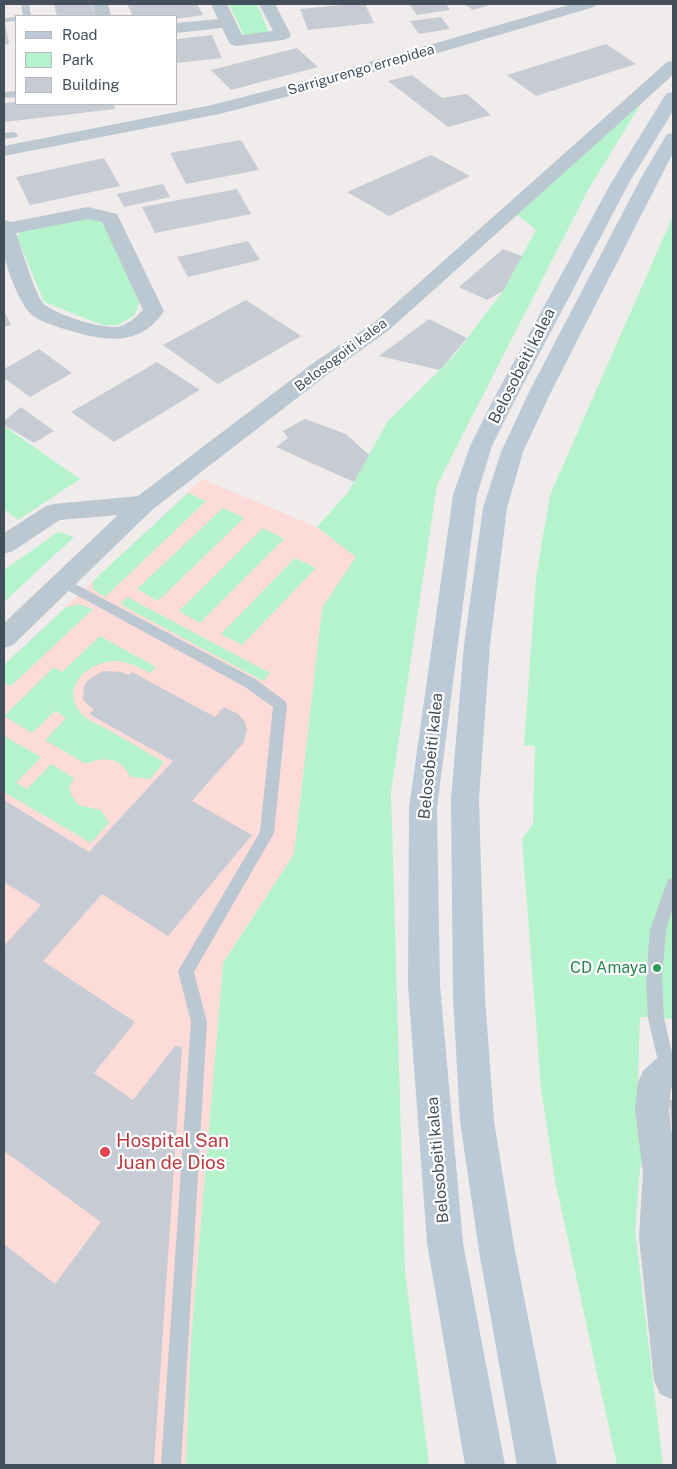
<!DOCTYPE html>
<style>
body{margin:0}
#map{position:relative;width:677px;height:1469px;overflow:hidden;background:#f0ecec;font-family:"Public Sans",sans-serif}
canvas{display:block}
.frame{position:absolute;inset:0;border:5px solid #43505c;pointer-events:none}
.legend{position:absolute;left:15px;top:15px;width:162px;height:90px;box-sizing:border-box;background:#fff;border:1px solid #b4b9be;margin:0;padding:6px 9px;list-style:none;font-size:15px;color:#43505c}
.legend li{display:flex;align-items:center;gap:10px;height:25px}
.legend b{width:25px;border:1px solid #b4b9be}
</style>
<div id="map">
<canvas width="677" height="1469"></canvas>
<div class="frame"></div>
<ul class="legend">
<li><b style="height:6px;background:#bccad8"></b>Road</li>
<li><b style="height:14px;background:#b5f3cd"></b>Park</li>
<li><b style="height:14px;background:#c7cbd3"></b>Building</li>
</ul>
</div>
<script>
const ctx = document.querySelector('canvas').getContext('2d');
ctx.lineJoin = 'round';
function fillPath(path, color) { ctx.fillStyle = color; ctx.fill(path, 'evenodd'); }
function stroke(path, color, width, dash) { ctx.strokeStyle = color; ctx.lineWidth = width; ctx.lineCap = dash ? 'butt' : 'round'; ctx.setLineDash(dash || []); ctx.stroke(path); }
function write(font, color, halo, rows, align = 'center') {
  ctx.font = font + ' "Public Sans",sans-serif'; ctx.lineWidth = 4.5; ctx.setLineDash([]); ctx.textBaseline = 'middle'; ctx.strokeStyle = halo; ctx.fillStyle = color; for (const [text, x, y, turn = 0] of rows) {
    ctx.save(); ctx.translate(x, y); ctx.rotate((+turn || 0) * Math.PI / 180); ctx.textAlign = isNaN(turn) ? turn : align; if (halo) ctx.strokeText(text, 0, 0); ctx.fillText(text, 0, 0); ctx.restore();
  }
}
const medical = new Path2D(`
 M202 479 317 527 357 557 322 608 294 854 223 963 191 1341 186 1465H4V665Z`);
const green = new Path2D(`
 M229 4H257L269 32 244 36Z
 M650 89 588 190 437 485 391 792 405 1271 429 1465H186L191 1341 223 963 294 854 322 608 356 557 317 527 348 492 388 421 453 357 503 291 536 230 513 211Z
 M673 216V1019L640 1017 638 1080 645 1150 640 1169 635 1230 663 1465H617L555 1180 541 1088 522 839 533 824 535 746 524 745 536 577 550 495Z
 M89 217 100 220 104 224 139 302 135 315 118 325H102L44 302 17 237 20 232Z
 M4 426 80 479 18 520 4 509Z
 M188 493 206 501 105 597 93 589V581Z
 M223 508 244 518 158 601 137 589Z
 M263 528 284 539 200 623 179 611Z
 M58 532 74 537 4 602V570Z
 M295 558 316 568 242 645 221 634Z
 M127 597 270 673 263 681 120 604Z
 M78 604 93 609 11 686 4 683V665L65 608Z
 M100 636 156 667 150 673C139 667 130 662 117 661 87 661 57 689 84 716 90 722 100 725 107 729 126 740 145 751 164 762L150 779 131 777C120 758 106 755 86 764L45 740 66 718 55 711 32 733 4 716 54 667 62 672Z
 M4 736 41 757 16 783 27 789 51 764 74 778 69 787 72 796 78 805 101 810 109 823 91 843 4 792Z`);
const building = new Path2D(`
 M54 4H91L95 16H57Z
 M127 4H197L203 15 176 19V16H133Z
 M353 4H365L374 23 308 30 300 9Z
 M409 4H446L450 10 417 15Z
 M464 4H492L473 10Z
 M441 17 450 29 419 34 410 21Z
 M4 23H5L9 44 4 45Z
 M212 35 222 58 176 63V39Z
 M606 44 636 64 536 96 507 75Z
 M297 48 318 67 231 90 211 70Z
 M412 75 442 98 467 94 491 115 448 127 388 81Z
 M16 102V104H114L115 109 4 122V103Z
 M241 140 259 170 186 184 170 153Z
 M431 155 470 176 389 216 347 192Z
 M104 158 120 186 30 205 16 177Z
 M163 184 170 197 124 207 117 194Z
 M237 189 251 214 155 233 142 207Z
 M248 241 260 260 188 277 177 257Z
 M503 249 522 256 503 291 487 300 459 287Z
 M246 300 301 336 218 384 163 345Z
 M4 311 11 325 4 327Z
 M429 319 467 338 440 370 379 356Z
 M39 349 72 373 30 397 4 378V369Z
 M157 362 200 390 114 442 71 412Z
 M21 407 54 431 34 443 4 425V421Z
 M305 419 346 434 369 455 354 482 276 447 288 438 283 431Z
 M103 671 121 672 129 675 132 672 215 717 224 707 238 714 245 722 247 730 244 742 192 801 252 835 168 936 102 894 43 961 135 1022 94 1073 133 1100 175 1046 182 1047 154 1465H4V1244L55 1284 101 1222 4 1151V946L41 905 4 882V800L89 852 173 761 89 714 94 710 83 700 84 686 88 680Z
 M669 1099 673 1100V1130H672Z`);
const lane = new Path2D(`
 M21 4H29L31 16H23Z
 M16 17V21L4 22V18Z
 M16 91V97L4 98V92Z
 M14 132 18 135 17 137 4 139V133Z
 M62 577 255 679 285 701 287 705 274 833 194 972 207 1022 181 1465H161L191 1022 178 971 260 832 273 707 245 687 58 585 56 582 58 579Z
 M673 878V907L666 930 662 978 664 1018 673 1057V1076L668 1078 662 1076 660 1070 648 1018 646 978 650 930 666 885 668 880Z`);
const street = new Path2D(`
 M92 4H108L111 16H95Z
 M211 4H227L242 35 273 31 259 4H275L291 35 289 38 283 40 236 46 230 44 222 28 176 33V23L218 19Z
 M572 4H596L594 7 305 92 219 114 4 156V146L212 105 293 84Z
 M673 61V75L389 330 332 371 152 510 13 645 4 648V623L118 515 60 520 13 551 4 554V533L46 506 54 504 138 496 316 361 375 322 667 62Z
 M88 207 117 214 164 311C138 350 100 340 61 328 50 324 35 320 28 311 18 298 7 270 4 255 2 244 4 231 4 220L11 222ZM88 219 102 222 143 310C137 316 130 323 121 326 106 331 56 315 44 304 34 294 22 248 16 233Z
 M673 1053V1087L671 1089 669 1110 673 1143V1400L660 1394 654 1381 639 1237 643 1173 635 1110 638 1082 643 1071 656 1059Z`);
const secondary = new Path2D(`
 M673 92V111L629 183 514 402 492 446 477 495 437 808 440 985 463 1243 505 1465H465L427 1243 408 985 409 808 453 495 470 446 492 402 611 183 664 97 667 93Z
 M673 133V153L552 390 523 452 507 508 490 645 479 799 485 997 494 1121 515 1251 557 1465H517L479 1251 460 1121 453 997 451 799 464 645 483 508 501 452 530 390 642 176 667 134Z`);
const markers = [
 [657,968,5,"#2e9e5b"],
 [105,1152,6,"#e0444e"]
];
const farStreetnames = [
 ["Sarrigurengo errepidea",361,70,-16],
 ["Belosogoiti kalea",341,355,-37]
];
const streetNames = [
 ["Belosobeiti kalea",522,366,-63],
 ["Belosobeiti kalea",431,756,-84],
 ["Belosobeiti kalea",438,1160,-95]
];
const leisureNames = [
 ["CD Amaya",647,968]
];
const nearHealthnames = [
 ["Hospital San",116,1141],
 ["Juan de Dios",116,1163]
];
fillPath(medical, '#fddbd8');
fillPath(green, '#b5f3cd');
fillPath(building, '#c7cbd3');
fillPath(lane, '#bbc7d1');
fillPath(street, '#bbc7d1');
fillPath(secondary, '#bccad8');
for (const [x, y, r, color] of markers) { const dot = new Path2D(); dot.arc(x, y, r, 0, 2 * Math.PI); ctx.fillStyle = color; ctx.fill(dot); stroke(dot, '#fff', 2); }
write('14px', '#43505c', '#fff', farStreetnames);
write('16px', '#43505c', '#fff', streetNames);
write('16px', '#27864d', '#fff', leisureNames, 'right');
write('19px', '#be3a42', '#fff', nearHealthnames, 'left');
</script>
